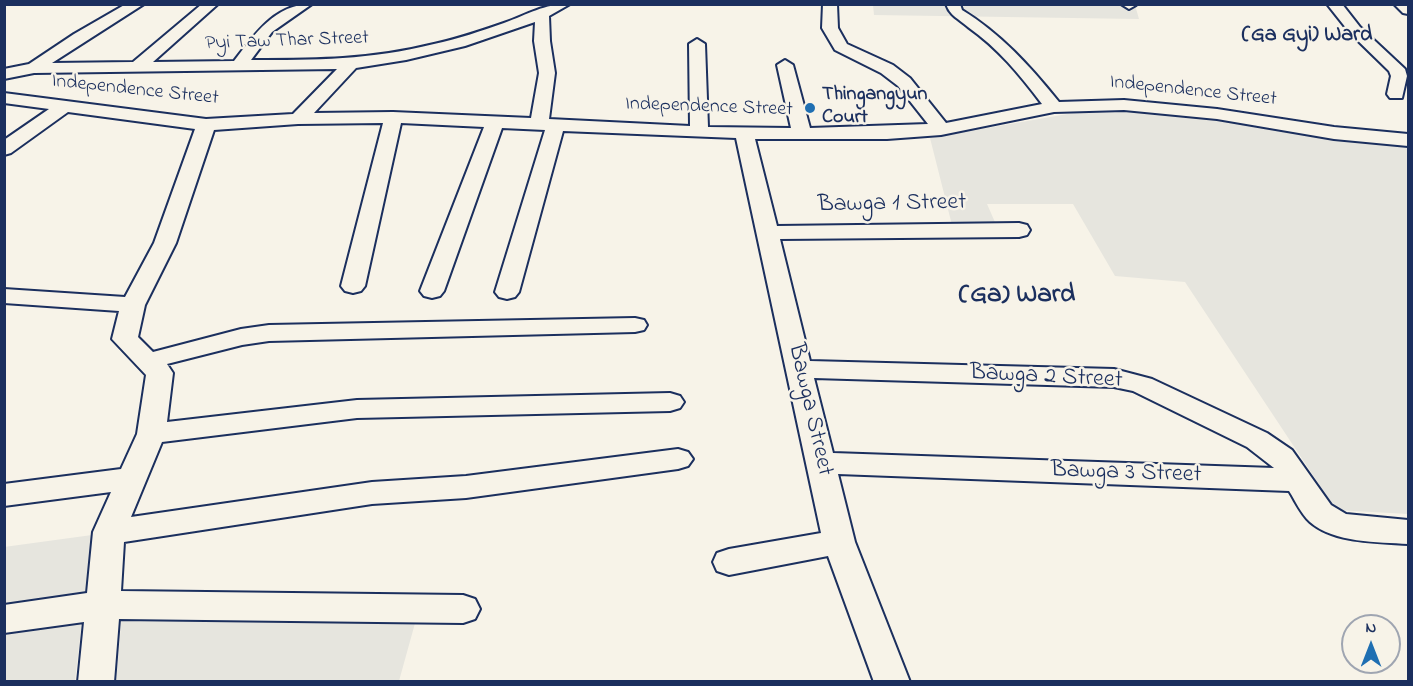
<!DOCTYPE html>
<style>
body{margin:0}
#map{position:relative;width:1413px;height:686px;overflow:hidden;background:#f7f3e8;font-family:"Indie Flower",sans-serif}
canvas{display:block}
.frame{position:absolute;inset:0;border:6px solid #1b2f5e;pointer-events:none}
.north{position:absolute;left:1341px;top:614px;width:60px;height:60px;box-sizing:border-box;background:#f7f3e8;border:2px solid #9fa5b1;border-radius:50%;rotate:0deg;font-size:16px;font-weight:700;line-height:24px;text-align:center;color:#1b2f5e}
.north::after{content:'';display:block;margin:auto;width:21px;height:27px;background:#1f6fb2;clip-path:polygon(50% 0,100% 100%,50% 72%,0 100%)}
</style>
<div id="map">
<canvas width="1413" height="686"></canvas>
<div class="frame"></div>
<div class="north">N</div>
</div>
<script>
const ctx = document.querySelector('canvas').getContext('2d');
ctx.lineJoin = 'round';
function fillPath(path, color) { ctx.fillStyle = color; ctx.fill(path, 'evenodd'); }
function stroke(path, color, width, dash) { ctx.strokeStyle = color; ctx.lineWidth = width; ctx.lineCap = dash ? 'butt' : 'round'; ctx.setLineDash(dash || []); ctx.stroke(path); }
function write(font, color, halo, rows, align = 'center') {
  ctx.font = font + ' "Indie Flower",sans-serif'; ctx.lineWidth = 5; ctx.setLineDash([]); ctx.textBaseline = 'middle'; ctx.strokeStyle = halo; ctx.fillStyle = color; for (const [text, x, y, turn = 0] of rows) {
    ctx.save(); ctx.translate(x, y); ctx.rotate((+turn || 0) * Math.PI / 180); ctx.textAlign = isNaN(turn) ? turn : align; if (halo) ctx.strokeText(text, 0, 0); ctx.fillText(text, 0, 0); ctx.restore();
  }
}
const built = new Path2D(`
 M873 5H1135L1139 19 874 15Z
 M1128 111 1222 120 1337 139 1408 146V514L1336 510 1185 282 1115 276 1073 204H987L998 229H953L930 138 1079 112Z
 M92 535 75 681H5L4 547Z
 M122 613 417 616 399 681 116 682Z`);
const minor = new Path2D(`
 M126 4H144L52 63 133 62 202 4H218L153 62 234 61C255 34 275 4 312 4L272 32 251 60C316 60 370 60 434 44 458 39 481 31 504 23 529 14 543 4 570 4L549 16 550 41 555 73 549 119 690 126 689 44 697 39 705 44 708 127 791 128 777 65 785 60 793 65 810 128 928 124 898 86 881 73 835 50 822 28 823 4H837L838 28 847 44 893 65 910 78 946 123 1042 104C1020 75 998 48 968 27 959 19 950 16 946 4H960L962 10C1001 34 1030 66 1059 102L1124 100 1217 109 1334 127 1408 134V146L1334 139 1217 119 1124 110 1054 112 941 135 887 139H755L777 226 1019 223 1027 225 1030 230 1027 235 1019 237 780 239 810 361 1114 369 1152 379 1267 433 1292 450 1331 505 1346 514 1408 520V544C1378 542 1334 543 1310 522 1301 514 1295 500 1289 491L838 474 855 542 910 682H874L828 556 729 575 717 571 713 562 717 553 729 549 821 533 736 138 563 131 519 292 515 297 507 299 499 297 495 292 545 130 502 128 444 291 440 296 432 298 424 296 420 291 484 127 401 123 365 286 361 291 353 293 345 291 341 286 383 123 298 124 214 130 176 243 145 305 138 337 153 352 241 329 269 325 635 318 644 320 647 325 644 330 635 332 269 341 242 345 167 364 173 373 167 422 357 400 670 393 680 396 684 402 680 408 670 411 357 418 162 442 131 517 372 482 466 476 678 449 688 452 693 459 688 466 678 469 466 498 372 504 124 542 121 591 463 595 475 599 480 609 475 619 463 623 119 619 114 682H78L84 622 4 633V605L87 593 93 532 111 492 4 506V484L121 469 137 434 146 375 112 339 119 311 4 303V289L125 297 154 243 195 129 68 112 11 153 4 155V140L49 109 4 103V93L206 119 293 114 337 69 34 73 4 79V69L29 64 74 34ZM535 22 534 41 539 73 531 118 393 112 314 113 356 68 406 60 465 46ZM814 378 1114 387 1133 391 1247 447 1274 468 833 453Z
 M1121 4H1136V5L1129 9Z
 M1327 4H1342L1360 27 1405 69 1407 76 1402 98H1390L1387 94 1391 76 1389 71 1350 33Z
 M1394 4H1408V14L1403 13Z`);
const markers = [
 [810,108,6,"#1f6fb2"]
];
const farStreetnames = [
 ["Pyi Taw Thar Street",287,42,-2],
 ["Independence Street",135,91,6],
 ["Independence Street",1193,92,6],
 ["Independence Street",709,108,2]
];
const farPoinames = [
 ["Thingangyun",822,96],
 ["Court",822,119]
];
const farQuarternames = [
 ["(Ga Gyi) Ward",1307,36]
];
const streetNames = [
 ["Bawga 1 Street",892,205,-1],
 ["Bawga 2 Street",1046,378,3],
 ["Bawga Street",809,410,77],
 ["Bawga 3 Street",1126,474,2]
];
const quarterNames = [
 ["(Ga) Ward",1017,297]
];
fillPath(built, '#e6e5de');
stroke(minor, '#1b2f5e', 4);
fillPath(minor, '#f7f3e8');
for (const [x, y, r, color] of markers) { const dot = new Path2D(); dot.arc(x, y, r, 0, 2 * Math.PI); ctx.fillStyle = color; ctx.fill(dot); stroke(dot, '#f7f3e8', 2); }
write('20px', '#1b2f5e', '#f7f3e8', farStreetnames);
write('bold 20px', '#1b2f5e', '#f7f3e8', farPoinames, 'left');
write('bold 22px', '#1b2f5e', '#f7f3e8', farQuarternames);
write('24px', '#1b2f5e', '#f7f3e8', streetNames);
write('bold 27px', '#1b2f5e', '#f7f3e8', quarterNames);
</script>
